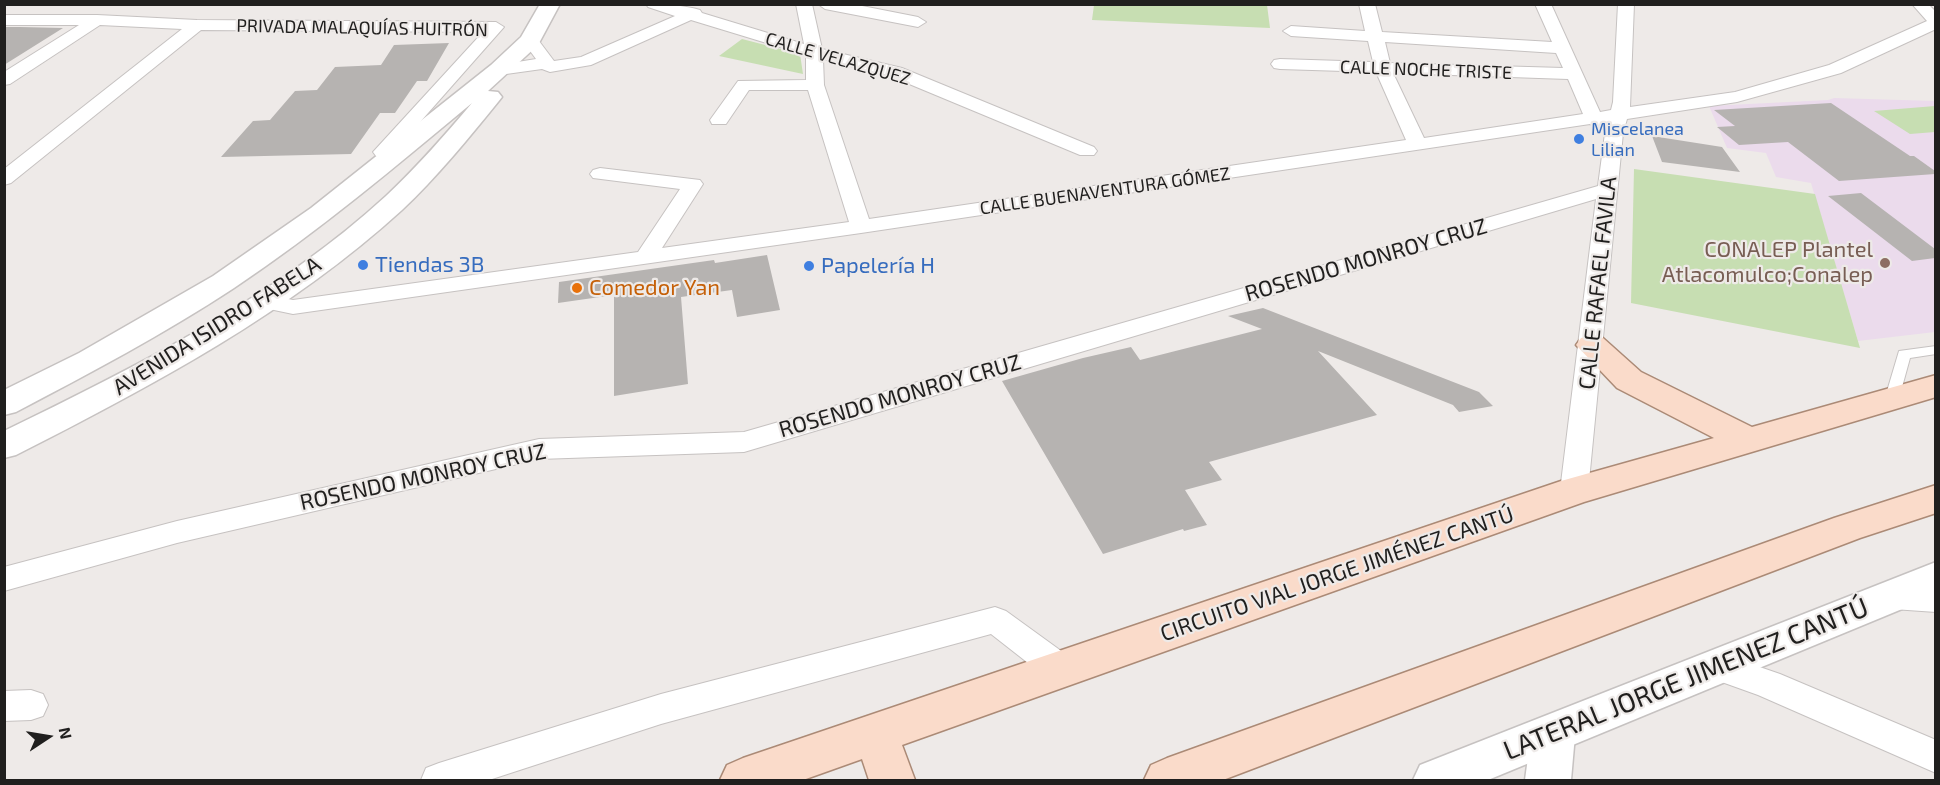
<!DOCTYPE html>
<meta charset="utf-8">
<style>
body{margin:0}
#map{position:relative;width:1940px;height:785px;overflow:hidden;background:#eeeae8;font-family:"Exo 2",sans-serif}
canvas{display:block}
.frame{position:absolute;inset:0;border:6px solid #201f1e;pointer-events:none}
.north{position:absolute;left:18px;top:707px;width:60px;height:60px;-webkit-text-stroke:4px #eeeae8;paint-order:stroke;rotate:78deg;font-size:16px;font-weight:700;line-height:24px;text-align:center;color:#201f1e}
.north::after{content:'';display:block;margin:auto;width:21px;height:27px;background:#201f1e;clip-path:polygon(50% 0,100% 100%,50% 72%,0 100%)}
</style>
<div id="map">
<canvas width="1940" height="785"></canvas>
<div class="frame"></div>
<div class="north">N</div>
</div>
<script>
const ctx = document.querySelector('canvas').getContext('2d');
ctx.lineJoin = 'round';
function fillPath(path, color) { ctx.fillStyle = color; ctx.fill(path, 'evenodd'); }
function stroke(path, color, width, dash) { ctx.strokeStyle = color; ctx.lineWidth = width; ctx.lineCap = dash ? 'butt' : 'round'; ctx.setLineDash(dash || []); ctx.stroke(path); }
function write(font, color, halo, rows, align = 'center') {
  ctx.font = font + ' "Exo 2",sans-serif'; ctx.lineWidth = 4.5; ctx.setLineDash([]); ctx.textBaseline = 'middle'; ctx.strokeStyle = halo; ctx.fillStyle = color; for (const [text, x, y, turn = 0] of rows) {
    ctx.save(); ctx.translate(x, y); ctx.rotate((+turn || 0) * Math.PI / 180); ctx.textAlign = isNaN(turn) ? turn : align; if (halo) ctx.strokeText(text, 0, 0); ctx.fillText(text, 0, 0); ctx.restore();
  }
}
const education = new Path2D(`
 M1834 98 1935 101V332L1858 341 1811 183 1776 177 1766 153 1727 148 1709 106 1828 100Z`);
const green = new Path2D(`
 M1267 5 1270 28 1092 20 1094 5Z
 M742 39 800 54 803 74 719 56Z
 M1935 106V132L1910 134 1874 111Z
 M1634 169 1815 194 1860 348 1631 303Z`);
const building = new Path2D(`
 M4 27H20L63 28 4 65Z
 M449 43 427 81H417L395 113H380L351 154 221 157 253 121 270 120 295 91 317 90 335 67 381 65 394 45Z
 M1831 103 1910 156H1914L1935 171V174L1839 181 1788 142 1739 145 1717 127 1735 126 1714 110Z
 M1652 136 1722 147 1740 172 1662 162Z
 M1861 193 1935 249V258L1912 261 1828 196Z
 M767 255 780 310 737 317 732 290 681 297 688 384 614 396V295L558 303 559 282 714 260 715 263Z
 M1263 308 1479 392 1493 406 1459 412 1453 405 1318 351 1377 415 1209 462 1222 480 1185 490 1207 525 1184 531 1183 529 1103 554 1002 381 1083 358 1131 347 1140 360 1262 329 1228 316Z`);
const service = new Path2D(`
 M1936 346V354L1910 358 1899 398 1892 403 1887 401 1885 398 1899 351Z`);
const minor = new Path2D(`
 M646 4C664 4 683 5 700 10L702 13 804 44 796 4H812L822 49 902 68 1094 147 1097 151 1094 155H1080L890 76 823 59 824 85 869 219 1406 140 1376 72 1280 69 1274 68 1271 64 1274 60 1280 59 1373 62 1368 41 1291 36 1283 31 1291 26 1365 31 1359 4H1375L1382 32 1552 42 1535 4H1551L1600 112 1611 110 1613 102 1618 4H1634L1630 107 1735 92 1829 65 1927 21 1912 4H1928L1936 12V29L1841 73 1737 102 1627 119 1623 133 1588 491 1584 498 1574 502 1564 498 1560 491 1596 199 744 452 539 459 177 543 4 591V567L177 521 539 439 744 432 1598 186 1605 133 1590 124 861 233 293 314 255 306 251 301 255 296 263 294 293 300 638 252 680 189 593 178 590 174 593 170 600 168 700 180 703 184 662 248 849 222 808 90H749L726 124H712L710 120 738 81 806 80V55L691 20 591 65 550 72 542 69 499 75 493 74 490 70 493 66 536 59 522 40 524 37H536L554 61 581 57 675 16 648 7ZM1385 42 1556 53 1563 68 1390 63ZM1393 73 1568 79 1583 114 1424 138Z
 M818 4H852L918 17 926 22 918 27 825 9Z
 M4 15H97L197 20 496 22 504 27 398 147 406 152 403 156H376L373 152 483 32 201 30 11 183 4 185V169L182 29 100 25 10 84 4 85V72L79 25H4Z
 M1893 583 1936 586V612L1893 609 1882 605 1878 596 1882 587Z
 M995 607 1006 611 1075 661 1079 671 1075 681 1063 685 1051 681 991 634 661 724 489 780H421L426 768 439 763 661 694Z
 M1716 652 1780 674 1936 740V773L1758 695 1705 676 1700 666 1705 656Z
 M31 690 43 694 48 705 43 716 31 720 4 721V691Z`);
const tertiary = new Path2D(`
 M1936 562V595L1488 780H1413L1420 765Z`);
const secondary = new Path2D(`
 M540 4H560L538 45 488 91 498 92 502 97 498 102C468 139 437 177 402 210 289 313 152 386 16 455L4 458V431C138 366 276 297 386 196 417 167 445 135 472 103 395 167 318 232 234 288 164 334 90 373 16 412L4 415V390L79 353 213 276 311 208 491 65 521 37Z
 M1553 715 1569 721 1575 735 1571 780H1525L1531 735 1537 721Z`);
const primary = new Path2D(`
 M1592 335 1603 338 1641 372 1752 427 1936 375V397L1584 502 902 745 915 780H869L862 759 803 780H720L727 765 743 758 1561 481 1714 438 1617 388 1576 345 1581 338Z
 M1936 485V513L1860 538 1223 780H1144L1151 765 1167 758 1834 518Z`);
const markers = [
 [1579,139,6,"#3f7fe0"],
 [1885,263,6,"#8d6e63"],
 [363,265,6,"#3f7fe0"],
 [809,266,6,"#3f7fe0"],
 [577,288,6,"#e8710a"]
];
const farStreetnames = [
 ["PRIVADA MALAQUÍAS HUITRÓN",362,28,1],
 ["CALLE VELAZQUEZ",838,59,16],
 ["CALLE NOCHE TRISTE",1426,70,2],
 ["CALLE BUENAVENTURA GÓMEZ",1105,191,-8]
];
const farShopnames = [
 ["Miscelanea",1591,129],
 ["Lilian",1591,150]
];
const educationNames = [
 ["CONALEP Plantel",1873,250],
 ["Atlacomulco;Conalep",1873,275]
];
const streetNames = [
 ["ROSENDO MONROY CRUZ",1366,260,-16],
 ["CALLE RAFAEL FAVILA",1598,283,-84],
 ["AVENIDA ISIDRO FABELA",217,326,-32],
 ["ROSENDO MONROY CRUZ",900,396,-16],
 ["ROSENDO MONROY CRUZ",423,477,-12],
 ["CIRCUITO VIAL JORGE JIMÉNEZ CANTÚ",1337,574,-19]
];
const shopNames = [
 ["Tiendas 3B",375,265],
 ["Papelería H",821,266]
];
const foodNames = [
 ["Comedor Yan",589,288]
];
const nearStreetnames = [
 ["LATERAL JORGE JIMENEZ CANTÚ",1686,679,-22]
];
fillPath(education, '#ebdbec');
fillPath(green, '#c7deb2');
fillPath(building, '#b6b3b1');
stroke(service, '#c6c2c1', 2);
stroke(minor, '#c6c2c1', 2);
stroke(tertiary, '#c6c2c1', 3);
stroke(secondary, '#c6c2c1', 3);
stroke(primary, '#ab8a76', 3);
fillPath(service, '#fff');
fillPath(minor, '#fff');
fillPath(tertiary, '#fff');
fillPath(secondary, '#fff');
fillPath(primary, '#fadbca');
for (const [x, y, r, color] of markers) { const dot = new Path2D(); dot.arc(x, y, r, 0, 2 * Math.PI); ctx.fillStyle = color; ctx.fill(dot); stroke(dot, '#eeeae8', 2); }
write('18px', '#201f1e', '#eeeae8', farStreetnames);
write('18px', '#366cbe', '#eeeae8', farShopnames, 'left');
write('22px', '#785e54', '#eeeae8', educationNames, 'right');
write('22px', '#201f1e', '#eeeae8', streetNames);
write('22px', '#366cbe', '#eeeae8', shopNames, 'left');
write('22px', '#c56008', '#eeeae8', foodNames, 'left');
write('27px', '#201f1e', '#eeeae8', nearStreetnames);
</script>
